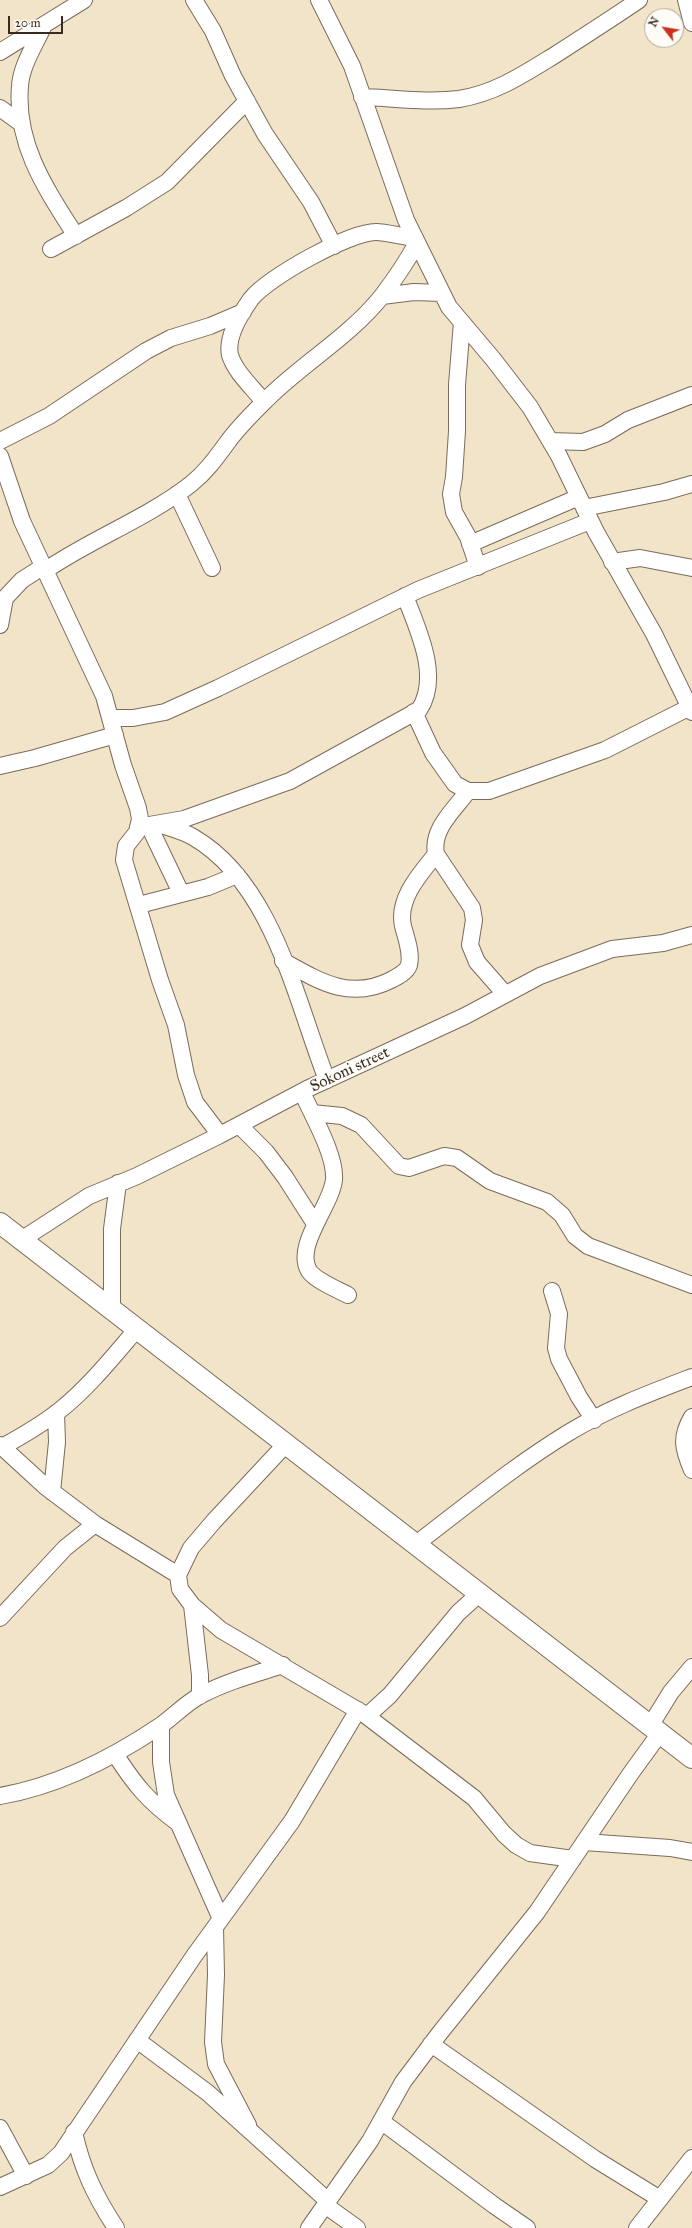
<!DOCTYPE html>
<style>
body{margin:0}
#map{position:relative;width:692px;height:2228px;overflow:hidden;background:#f2e4c8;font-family:"IM FELL Great Primer",serif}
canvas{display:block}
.north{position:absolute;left:644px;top:8px;width:40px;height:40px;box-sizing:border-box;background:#fdfcf7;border:1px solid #afa8a0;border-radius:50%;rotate:301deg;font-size:11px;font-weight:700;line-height:16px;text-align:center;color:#3b2a1e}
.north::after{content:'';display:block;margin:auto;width:14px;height:18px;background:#c8321e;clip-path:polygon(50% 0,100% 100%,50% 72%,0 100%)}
.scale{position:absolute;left:8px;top:16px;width:55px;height:18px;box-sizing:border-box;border:2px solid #3b2a1e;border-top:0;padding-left:5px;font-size:12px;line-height:14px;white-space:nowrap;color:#3b2a1e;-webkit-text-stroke:3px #fdfcf7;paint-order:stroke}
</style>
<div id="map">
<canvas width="692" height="2228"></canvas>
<div class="north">N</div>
<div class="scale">20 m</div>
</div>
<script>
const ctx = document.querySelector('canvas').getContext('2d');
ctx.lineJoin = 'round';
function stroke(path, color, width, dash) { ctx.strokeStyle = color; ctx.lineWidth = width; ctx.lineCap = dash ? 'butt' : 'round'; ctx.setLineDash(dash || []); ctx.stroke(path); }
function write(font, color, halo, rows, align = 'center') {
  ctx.font = font + ' "IM FELL Great Primer",serif'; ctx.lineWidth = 4; ctx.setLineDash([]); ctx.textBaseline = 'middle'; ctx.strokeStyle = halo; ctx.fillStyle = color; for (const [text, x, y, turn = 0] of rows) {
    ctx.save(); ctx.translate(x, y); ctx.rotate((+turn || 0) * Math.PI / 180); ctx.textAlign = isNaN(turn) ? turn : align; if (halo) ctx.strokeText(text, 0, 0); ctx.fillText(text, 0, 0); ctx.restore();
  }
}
const minor = new Path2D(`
 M194 0 213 31 233 76 265 134 311 202 334 246
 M319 0 352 66 406 220 449 307 493 359 530 407 559 456 596 532 654 634 692 712
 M686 0 692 23
 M43 27C35 45 21 66 20 86 15 144 46 189 76 236
 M0 52 84 0
 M362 97C395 98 427 103 459 99 496 93 524 74 555 55 583 37 611 19 639 0
 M0 108 22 124
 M51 249 126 208 167 182 247 101
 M382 296 414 292 442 293
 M462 322 457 385V431L454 477 451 494 454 512 468 537 478 567
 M264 402C253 388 235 372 230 355 226 337 241 313 251 299 267 278 349 232 376 232 386 232 404 237 415 238
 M0 441 49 416 146 351 171 338 210 326 243 312
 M550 441 583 442 605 434 628 420 692 395
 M0 456 22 521 104 696 123 765 138 808 140 819 137 832 126 846 124 860 160 980 176 1025 186 1075 195 1102 220 1135
 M177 494 212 568
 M584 508 664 492 692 484
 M470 544 579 497
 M612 562 640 558 692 568
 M46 570C93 538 146 519 191 484 206 472 216 458 227 443 239 426 255 411 270 396 305 362 351 335 382 296 395 279 407 261 417 243
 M0 625 5 598 22 580 44 566
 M414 712 433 753 455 784 468 791H489L605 750 690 707
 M110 718H133L165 712 218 688 418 590 590 521
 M0 766 35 758 115 735
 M468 791C455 809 431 829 436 854L472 908 474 920 470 945 477 962 505 994
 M159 824C170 828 183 831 193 837 273 883 296 1001 327 1080
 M149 826 181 893
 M138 827 184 819 290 781 419 710C441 677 418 630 405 596
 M139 905 208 887 237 875
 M283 961C319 981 350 1001 391 980 397 977 407 972 409 965 412 953 406 938 403 926 397 899 420 874 436 854
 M302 1092C312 1115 336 1155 334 1180 331 1206 294 1246 309 1271 315 1280 338 1290 348 1295
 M312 1113 342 1116 361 1125 399 1166 409 1168 444 1156 457 1158 490 1181 547 1202 562 1215 575 1236 588 1246 692 1285
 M239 1125 266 1152 285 1177 315 1224
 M21 1240 89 1196 137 1176 220 1135 307 1089 465 1016 540 976 612 949 663 943 692 935
 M552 1291 559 1314 556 1348 559 1359 579 1397 594 1420
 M112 1311V1229L118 1183
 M692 1417C680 1437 683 1449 692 1470
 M0 1445 46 1487 95 1524 178 1575
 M285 1445 214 1521 191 1548 178 1575 180 1589 192 1605 221 1630 364 1714 474 1798 504 1834 516 1845 530 1853 573 1859
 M2 1447C22 1436 41 1425 59 1411 88 1388 112 1358 136 1330
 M52 1492 57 1442 56 1413
 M416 1544C466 1506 514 1466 568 1433 607 1409 650 1393 692 1377
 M192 1605 200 1675V1696
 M0 1618 65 1548 95 1524
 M367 1716 390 1695 458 1613 480 1593
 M161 1725V1762L166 1795 221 1919
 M650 1726 671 1692 692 1667
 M115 1754C135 1785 148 1801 178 1823
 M0 1796C58 1786 111 1759 160 1726 174 1716 186 1703 201 1695 228 1681 255 1674 283 1665
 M584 1842 670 1848 692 1852
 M215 1927 216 1975 213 2042 216 2064 248 2125
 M137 2040 208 2093 328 2201
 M431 2044 595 2159 660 2199
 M381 2121 495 2206 527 2228
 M0 2128 26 2176
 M74 2132C82 2169 95 2196 116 2228
 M0 2187 48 2165 61 2153 194 1956 292 1821 358 1710
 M325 2205 357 2228
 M309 2228 370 2141 403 2082 439 2034 537 1912 631 1773 660 1733
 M637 2228 692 2158`);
const tertiary = new Path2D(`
 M0 1223 692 1758`);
const streetNames = [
 ["Sokoni street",350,1070,-25]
];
stroke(minor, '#7b6b5a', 18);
stroke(tertiary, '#7b6b5a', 22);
stroke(minor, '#fff', 16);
stroke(tertiary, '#fff', 20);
write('16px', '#3b2a1e', '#fdfcf7', streetNames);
</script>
